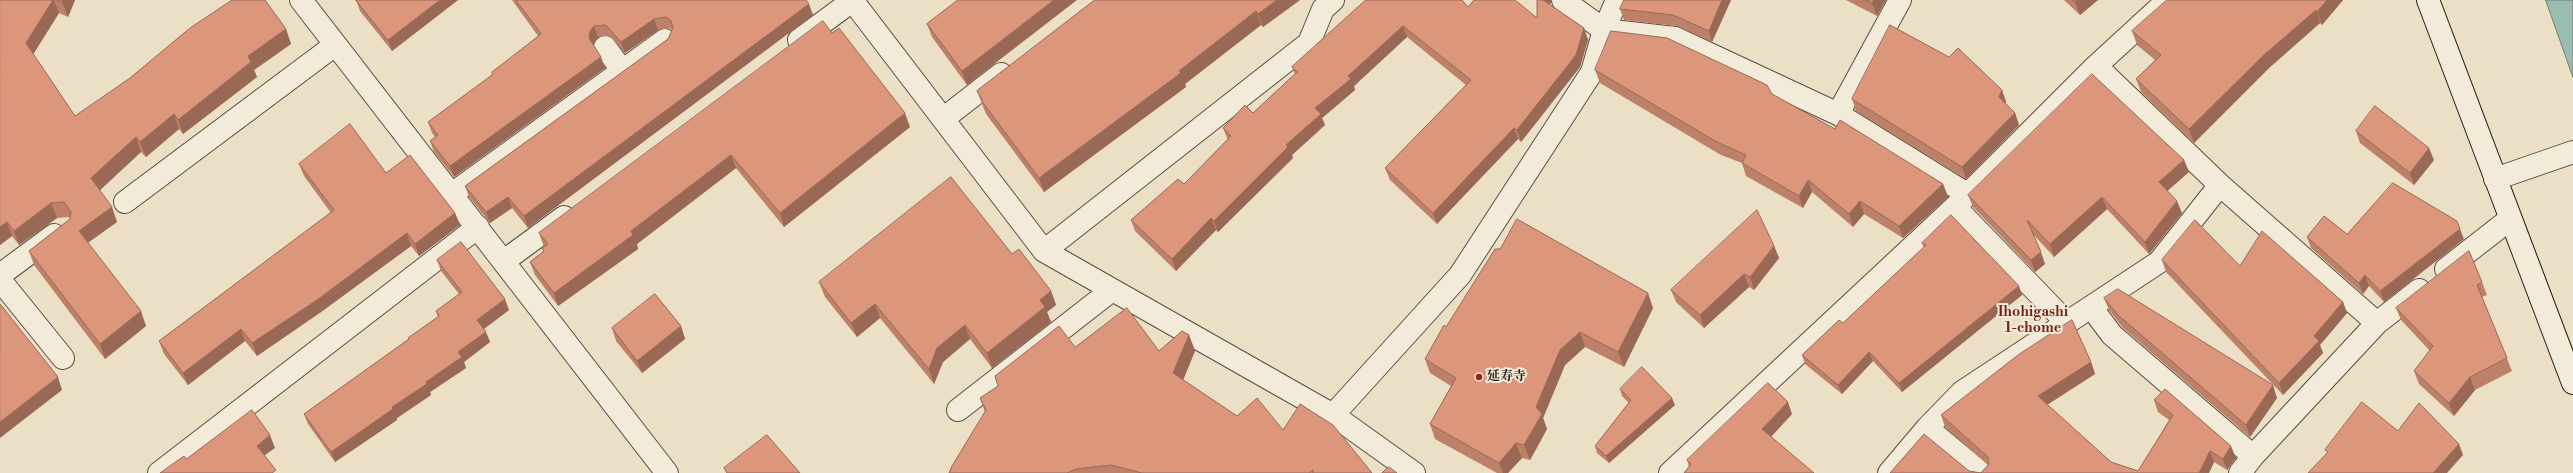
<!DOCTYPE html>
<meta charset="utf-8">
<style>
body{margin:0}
canvas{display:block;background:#ebe0c6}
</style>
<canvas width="2573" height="473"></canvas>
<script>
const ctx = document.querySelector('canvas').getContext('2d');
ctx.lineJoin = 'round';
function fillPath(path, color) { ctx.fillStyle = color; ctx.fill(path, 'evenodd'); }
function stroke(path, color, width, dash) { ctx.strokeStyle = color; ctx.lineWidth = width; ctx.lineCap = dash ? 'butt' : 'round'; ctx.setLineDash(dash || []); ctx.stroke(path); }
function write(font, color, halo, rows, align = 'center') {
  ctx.font = font + ' "Libre Bodoni","Noto Serif JP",serif'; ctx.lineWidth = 4; ctx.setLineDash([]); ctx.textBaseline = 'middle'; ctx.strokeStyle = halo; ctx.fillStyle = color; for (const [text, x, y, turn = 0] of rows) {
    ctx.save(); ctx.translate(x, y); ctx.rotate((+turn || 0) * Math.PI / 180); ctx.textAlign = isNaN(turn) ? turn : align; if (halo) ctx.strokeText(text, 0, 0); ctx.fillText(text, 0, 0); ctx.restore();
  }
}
const water = new Path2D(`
 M2546 0H2573V77Z`);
const street = new Path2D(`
 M301 0 667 473
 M852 0 1044 251 1333 415 1414 473
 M1563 0 1604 30 1675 38 1838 114 1967 194
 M799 40 852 1
 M605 47 622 70
 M2096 66 2220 185 2377 323
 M1838 114 1900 0
 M943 119 1001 74
 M2495 179 2573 152
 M452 194 665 40
 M125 202 335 45
 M1955 207 2066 322
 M1044 251 1309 43 1323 9 1333 0
 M504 261 564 217
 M2446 269 2510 219
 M0 275 54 235
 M0 280 63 358
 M2091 307 2112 335 2253 456
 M958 410 1112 290
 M1333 415 1460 275 1592 72 1604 30 1617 0
 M1927 428 1981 473
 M159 473 478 227
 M1670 473 1955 207 2096 66 2168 0
 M1889 473 1927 428 1962 392 2159 262 2220 185
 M2240 473 2253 456 2377 323 2419 290`);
const secondary = new Path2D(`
 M2428 0 2573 383`);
const wall = new Path2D(`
 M0 0H75L68 17 59 13 33 54 75 116 286 29 291 44 254 70 257 77 183 134 179 129 146 157 141 152 100 190 117 222 88 243 146 326 105 359 34 265 29 251 70 219 69 217 57 218 19 245 12 236 0 245Z
 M356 0H458L392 51 360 11Z
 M512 0H806L813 15 528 228 512 208 490 223 469 197 465 186 668 39 672 30 670 28 658 30 625 53 610 36 598 37 594 42 593 45 605 68 454 177 434 152 430 141 435 137 432 133 428 122 492 75 538 36Z
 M958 0 967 85 932 37 927 24Z
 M1095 0H1300L1263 27 1261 25 1185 84 1186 87 1044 192 986 114 977 91Z
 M1366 0 1468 7 1537 18V0L1551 3 1549 4 1584 28 1588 40 1580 67 1521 142 1518 139 1437 224 1390 180 1385 168 1466 85 1407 37 1354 86 1355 90 1322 118 1325 125 1292 155 1293 158 1218 232 1216 230 1176 271 1135 231 1131 220 1184 184 1228 140 1223 128 1253 113 1295 74 1292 67Z
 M1731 0 1712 42 1677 26 1624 20 1620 9Z
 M1846 0H1886L1877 16Z
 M2064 0H2098L2080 15Z
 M2343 0 2322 25 2320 23 2269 68 2194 143 2141 92 2136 79 2155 60 2137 45 2132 31Z
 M832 33 910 127 784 227 736 168 637 244 638 249 558 306 535 275 530 262 543 252 542 248 544 247 539 233Z
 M1595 70 1835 129 1943 184 1948 197 1903 238 1864 214 1853 227 1812 192 1803 208 1746 176 1742 163 1721 155 1600 83Z
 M2002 90 2006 102 2005 103 2015 113 2019 125 1966 179 1856 111 1852 99Z
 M2356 131 2434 160 2414 185 2360 143Z
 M2184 160 2189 172 2167 190 2182 213 2149 254 2107 209 2054 257 2033 234 2045 264 2035 272 1973 207 1968 195Z
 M299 164 386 173 455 213 460 225 419 256 411 246 321 312 257 356 245 341 188 385 164 354 159 341 331 213 304 176Z
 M2347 234 2464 239 2384 302 2369 286 2363 294 2311 248 2307 237Z
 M1922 243 2022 295 1902 392 1873 361 1842 394 1805 364 1802 355 1843 323 1924 248Z
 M1774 246 1779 258 1754 290 1749 287 1704 328 1676 302 1671 290Z
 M1012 254 1051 291 1056 305 1047 312 1051 322 992 368 970 339 943 362 934 384 880 318 857 337 825 297 819 282Z
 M437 260 509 310 484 329 490 342 464 362 466 368 430 392 431 395 397 418V420L335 462 308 424 304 414 409 339 408 338 438 317 436 311 459 294 441 271Z
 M2162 260 2240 266 2343 302 2347 313 2320 345 2323 353 2283 395 2166 272Z
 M2482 282 2487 295 2482 297 2512 371 2475 390 2454 416 2419 384 2414 371 2430 351 2401 320 2396 308Z
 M2104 298 2277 398 2250 437 2123 328 2109 310Z
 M1653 308 1624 367 1585 347 1565 365 1543 418 1547 429 1530 460 1522 458 1508 473H1497L1435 439 1430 424 1451 386 1430 373 1425 359 1446 327Z
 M681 326 685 339 642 373 616 341 612 328Z
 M1189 335 1195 351 1183 380 1237 416 1283 430 1372 473H949L985 412 980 398 998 386 1075 347 1159 351Z
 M2091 362 2095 374 2047 405 2111 462 2138 471 2169 420 2158 412 2154 400 2236 458 2227 470 2214 462 2209 473H1890L1969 471 1981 473 1988 465 1945 427 1941 415Z
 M1620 389 1675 405 1609 463 1597 453 1595 446 1629 403 1622 396Z
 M1792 414 1771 437 1689 467 1687 460Z`);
const shadedWall = new Path2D(`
 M53 0H54L59 13 31 58 26 43Z
 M63 0H75L68 17 62 2Z
 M440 0H458L392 51 388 40Z
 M1054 0H1077L967 85 962 71Z
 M1277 0H1300L1263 27 1258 14Z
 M1540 0H1552L1551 3 1543 9Z
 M1722 0H1731L1712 42 1709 31Z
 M1874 0H1886L1877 16 1872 3Z
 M2078 0H2098L2080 15 2075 2Z
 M2327 0H2343L2322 25 2317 12Z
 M809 4 813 15 528 228 524 216Z
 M2316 10 2320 23 2269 68 2194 143 2189 129 2264 55Z
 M1256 11 1261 25 1185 84 1186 87 1044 192 1039 178 1179 71Z
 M654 19 658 30 625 53 621 42Z
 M594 26 598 37 594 42 593 49 589 38 590 31Z
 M1403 26 1407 37 1354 86 1355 90 1322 118 1325 125 1292 155 1293 158 1218 232 1214 221 1315 108 1348 76Z
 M1584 28 1588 40 1580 67 1521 142 1517 130Z
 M286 29 291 44 254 70 257 77 183 134 178 120 248 56Z
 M601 57 605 68 454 177 450 166Z
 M2002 90 2006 102 2003 109 1999 97Z
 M905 113 910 127 784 227 780 213Z
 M2015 113 2019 125 1966 179 1962 167Z
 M174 114 179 129 146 157 140 142Z
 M1514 128 1518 139 1437 224 1433 213Z
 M136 137 141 152 97 193 91 178Z
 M2429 148 2434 160 2414 185 2410 173Z
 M731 155 736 168 637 244 638 249 558 306 554 293 631 231Z
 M2184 160 2189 172 2164 194 2159 182Z
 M1808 180 1812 192 1803 208 1799 196Z
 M1943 184 1948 197 1903 238 1899 226Z
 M508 197 512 208 490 223 486 212Z
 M2102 197 2107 209 2054 257 2050 244Z
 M1860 201 1864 214 1853 227 1849 214Z
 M2177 201 2182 213 2149 254 2145 242Z
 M51 203 57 218 19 245 14 231Z
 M112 207 117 222 84 245 79 231Z
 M455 213 460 225 419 256 415 244Z
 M1211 218 1216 230 1176 271 1172 259Z
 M7 222 12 236 0 245V227Z
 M2460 229 2464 239 2384 302 2380 291Z
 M407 233 411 246 321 312 257 356 252 343Z
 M1774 246 1779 258 1754 290 1750 277Z
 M2041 252 2045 264 2035 272 2031 260Z
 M1744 274 1749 287 1704 328 1700 315Z
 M2365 275 2369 286 2363 294 2359 283Z
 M2019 286 2022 295 1902 392 1899 383Z
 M1051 291 1056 305 1047 312 1051 322 992 368 987 353 1040 300Z
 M1648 293 1653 308 1624 367 1618 352Z
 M505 299 509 310 481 331 477 320Z
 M2343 302 2347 313 2320 345 2323 353 2283 395 2279 383 2314 336Z
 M875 304 880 318 857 337 851 323Z
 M141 311 146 326 105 359 100 344Z
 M965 325 970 339 943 362 934 384 929 369 937 348Z
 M681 326 685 339 642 373 637 361Z
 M241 329 245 341 188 385 183 373Z
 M486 332 490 342 464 362 466 368 430 392 431 395 397 418V420L335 462 331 452 392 407 426 382 458 352Z
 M1580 332 1585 347 1565 365 1543 418 1547 429 1530 460 1524 445 1536 407 1560 350Z
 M1189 335 1195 351 1179 390 1173 373Z
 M1869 352 1873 361 1842 394 1838 385Z
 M2091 362 2095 374 2042 408 2038 396Z
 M58 377 62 390 0 438V422Z
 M2470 377 2475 390 2454 416 2449 403Z
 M2273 385 2277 398 2250 437 2246 425Z
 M1672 398 1675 405 1609 463 1606 456Z
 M1788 402 1792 414 1767 441 1762 429Z
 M270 435 275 448 261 458 257 446Z
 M1516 443 1522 458 1508 473H1503L1499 463Z
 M2459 444 2463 455 2447 473H2433Z
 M2231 446 2236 458 2227 470 2223 459Z
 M2210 451 2214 462 2209 473H2199Z`);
const building = new Path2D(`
 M0 0H53L26 43 75 116 130 78 190 28 232 0H265L286 29 248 56 251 62 178 120 174 114 140 142 136 137 91 178 112 207 79 231 141 311 100 344 29 251 70 219 71 212 64 202 51 203 14 231 7 222 0 227Z
 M57 0H63L62 2Z
 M356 0H440L388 40Z
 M516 0H806L809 4 524 216 508 197 486 212 465 186 668 39 673 28 671 21 666 17 654 19 621 42 606 25 594 26 590 31 589 38 601 57 450 166 430 141 438 135 428 122 492 75V72L541 34Z
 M958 0H1054L962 71 927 24Z
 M1095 0H1277L1258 14 1256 11 1179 71 1181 73 1039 178 981 100 982 99 977 91Z
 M1366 0H1462L1468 7 1474 0H1515L1537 18V0H1543L1584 28 1576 55 1517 130 1514 128 1433 213 1385 168 1471 80 1403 26 1348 76 1351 79 1315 108 1321 114 1286 145 1288 147 1214 221 1211 218 1172 259 1131 220 1178 179 1184 184 1231 136 1223 128 1245 105 1253 113 1297 72 1292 67Z
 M1624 0H1722L1709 31 1673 15 1620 9Z
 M1866 0H1874L1872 3Z
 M2073 0H2078L2075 2Z
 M2167 0H2327L2317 12 2316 10 2264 55 2189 129 2136 79 2161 55 2132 31Z
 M823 21 832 33 839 28 905 113 780 213 731 155 631 231 633 235 554 293 530 262 544 251 542 248 548 244 539 233Z
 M1890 25 1949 57 1958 48 2002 90 1999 97 2015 113 1962 167 1852 99Z
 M1611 31 1667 38 1767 85 1772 94 1835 129 1840 120 1943 184 1899 226 1860 201 1849 214 1808 180 1799 196 1742 163 1746 155 1717 142 1595 70Z
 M2092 74 2184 160 2159 182 2177 201 2145 242 2102 197 2050 244 2027 220 2041 252 2031 260 1968 195Z
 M2375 106 2429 148 2410 173 2356 131Z
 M350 124 386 173 410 155 455 213 415 244 407 233 317 300 252 343 241 329 183 373 159 341 334 210 299 164Z
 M951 177 1012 254 1019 249 1051 291 1040 300 1045 307 987 353 965 325 937 348 929 369 875 304 851 323 819 282Z
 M2393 183 2457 221 2460 229 2380 291 2365 275 2359 283 2307 237 2324 216 2347 234Z
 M1757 210 1774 246 1750 277 1744 274 1700 315 1671 290Z
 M1951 215 2019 286 1899 383 1869 352 1838 385 1802 355 1839 320 1843 323 1926 245 1922 243Z
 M1517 219 1648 293 1618 352 1580 332 1560 350 1536 407 1542 414 1524 445 1516 443 1499 463 1430 424 1456 378 1425 359 1444 325 1446 327 1495 249H1500Z
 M2195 220 2240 266 2262 231 2343 302 2314 336 2319 341 2279 383 2162 260Z
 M461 242 505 299 477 320 486 332 458 352 462 357 426 382 427 384 392 407 393 409 331 452 304 414 409 339 408 338 439 316 436 311 462 292 437 260Z
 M2469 251 2482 282 2477 285 2507 358 2470 377 2449 403 2414 371 2433 346 2396 308Z
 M2118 289 2273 385 2246 425 2118 315 2104 298Z
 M655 294 681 326 637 361 612 328Z
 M0 304 58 377 0 422Z
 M1127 308 1159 351 1182 331 1189 335 1173 373 1237 416 1257 398 1283 430 1300 404 1333 425 1372 473H1313V470L1309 473H1142L1111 465 1076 469 1067 473H949L952 466 986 410 980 398 998 386 995 376 1059 326 1075 347Z
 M2072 320 2091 362 2038 396 2111 462 2138 471 2173 415 2154 400 2165 389 2231 446 2223 459 2210 451 2199 473H1890L1924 434 1969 471 1981 473 1989 464 1988 457 1941 415 2018 355Z
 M1642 367 1672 398 1606 456 1595 446 1631 400 1620 389Z
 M1768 383 1788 402 1762 429 1814 473H1684L1691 464 1687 460Z
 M2362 402 2398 431 2419 403 2459 444 2433 473H2308L2328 452 2325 450Z
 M252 410 270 435 257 446 276 470 272 473H160L184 456 186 459Z
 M767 435 800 473H727L724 468Z
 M1389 467 1397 473H1382Z`);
const markers = [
 [1479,377,4,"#8f2418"]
];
const poiNames = [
 ["延寿寺",1487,377]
];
const neighbourhoodNames = [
 ["Ihohigashi",2033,313],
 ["1-chome",2033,329]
];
fillPath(water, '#99bdb1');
stroke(water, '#6c7d72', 1);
stroke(street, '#594e40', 24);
stroke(secondary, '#281d13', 24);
stroke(street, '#f2ebda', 22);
stroke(secondary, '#f2ebda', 22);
fillPath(wall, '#bd816a');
fillPath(shadedWall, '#9a6956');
fillPath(building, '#dc967b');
stroke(building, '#9a6956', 1);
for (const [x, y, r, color] of markers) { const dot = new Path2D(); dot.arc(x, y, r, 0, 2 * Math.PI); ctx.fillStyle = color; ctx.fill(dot); stroke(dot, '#f2ebda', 1.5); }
write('bold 13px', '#281d13', '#f2ebda', poiNames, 'left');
write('bold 14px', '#7a1f14', '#f2ebda', neighbourhoodNames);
</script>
